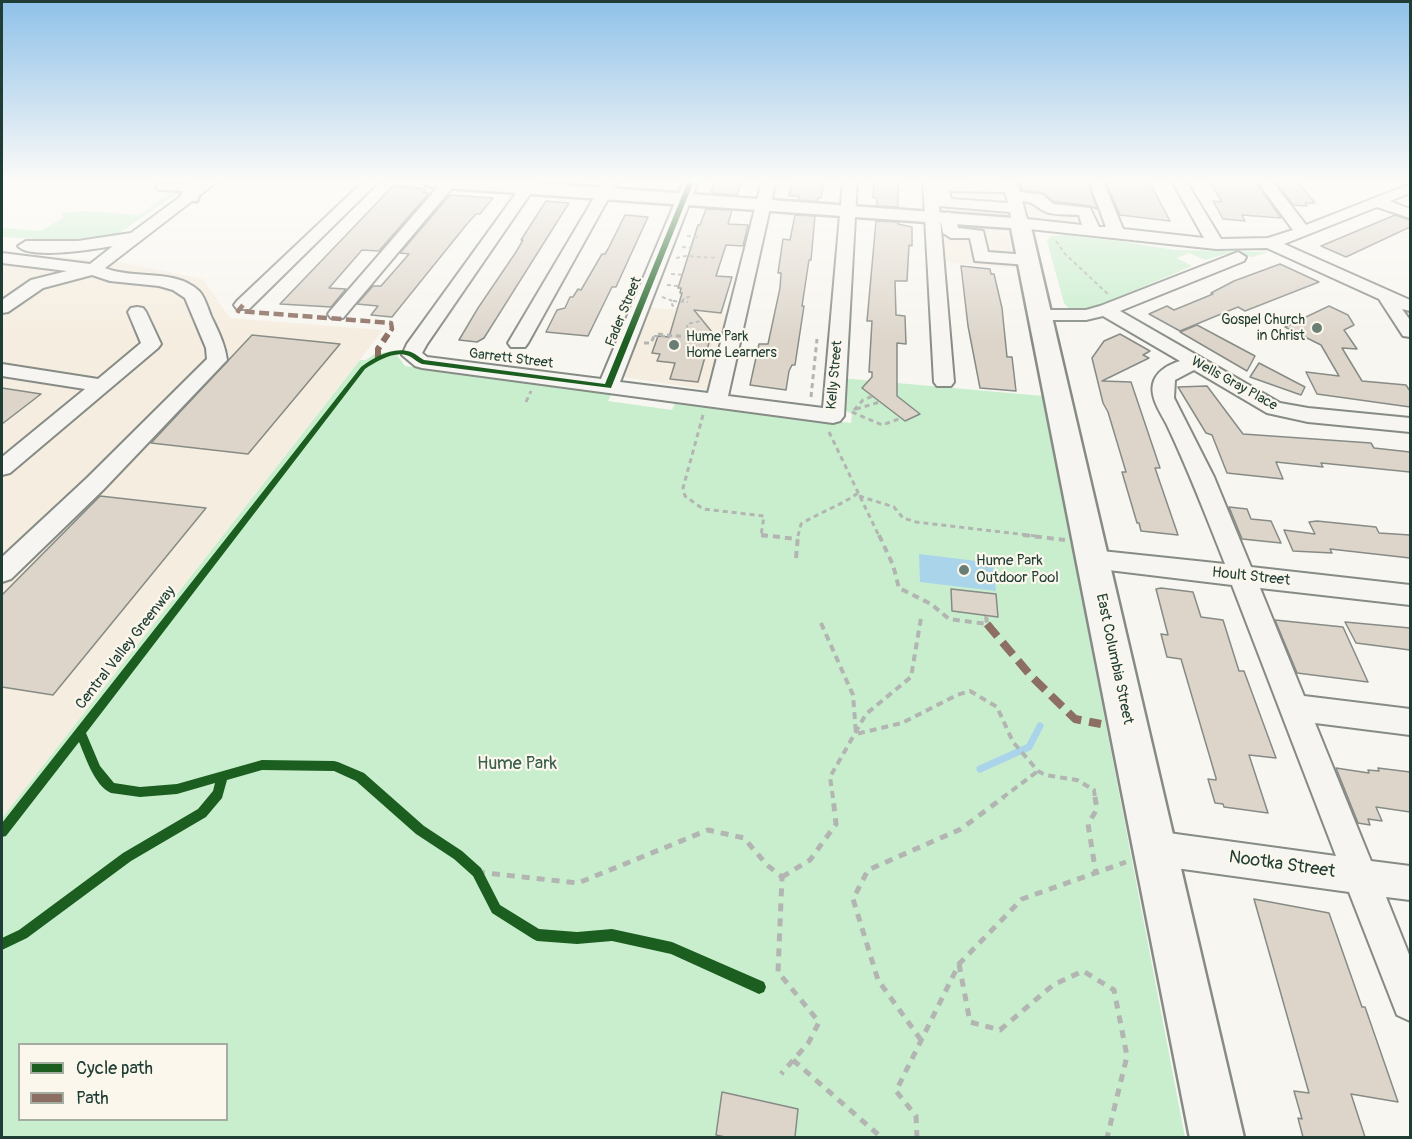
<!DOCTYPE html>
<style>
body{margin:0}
#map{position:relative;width:1412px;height:1139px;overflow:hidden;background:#f8f6f0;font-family:Pangolin,sans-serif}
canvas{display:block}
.frame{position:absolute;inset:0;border:3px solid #1f3d34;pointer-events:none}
.legend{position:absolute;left:18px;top:1043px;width:210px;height:78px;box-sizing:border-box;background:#fbf7ec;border:2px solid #a3ada2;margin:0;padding:8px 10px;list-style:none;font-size:18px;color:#1f3d34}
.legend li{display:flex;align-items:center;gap:12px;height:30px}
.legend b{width:30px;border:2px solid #a3ada2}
</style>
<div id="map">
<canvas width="1412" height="1139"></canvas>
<div class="frame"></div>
<ul class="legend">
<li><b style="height:8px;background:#1b5e20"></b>Cycle path</li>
<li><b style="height:8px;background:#8d6e63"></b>Path</li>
</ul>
</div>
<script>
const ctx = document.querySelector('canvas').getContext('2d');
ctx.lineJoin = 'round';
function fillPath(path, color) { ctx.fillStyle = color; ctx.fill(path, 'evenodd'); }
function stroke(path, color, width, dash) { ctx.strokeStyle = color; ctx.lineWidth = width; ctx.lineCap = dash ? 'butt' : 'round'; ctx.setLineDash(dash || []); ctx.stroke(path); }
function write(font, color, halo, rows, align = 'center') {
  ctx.font = font + ' Pangolin,sans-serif'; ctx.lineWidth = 4.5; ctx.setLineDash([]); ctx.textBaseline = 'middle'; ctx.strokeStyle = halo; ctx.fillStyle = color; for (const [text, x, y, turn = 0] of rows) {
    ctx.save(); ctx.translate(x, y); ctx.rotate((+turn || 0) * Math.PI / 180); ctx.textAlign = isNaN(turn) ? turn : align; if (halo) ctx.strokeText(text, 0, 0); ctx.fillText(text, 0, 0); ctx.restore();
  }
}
const built = new Path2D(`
 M930 181H1089L1107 226 939 210 931 208Z
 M933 222 1005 231 1009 236 1016 268 938 262Z
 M2 252 120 262 203 279 230 318 383 330 2 818Z
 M631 306 739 315 723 392 603 374Z`);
const green = new Path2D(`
 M176 188 182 190 115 236 67 241 2 237V228L40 231 63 218 62 213 82 211 139 215Z
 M1064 235 1118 241 1176 250 1268 252 1253 257 1226 254 1205 260 1189 253 1177 258 1192 266 1088 310 1069 309 1064 303 1047 241 1051 236Z
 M399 350 397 355 405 366 612 393 608 401 672 410 675 403 851 423 852 414 841 408V378L1043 396 1185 1137H2V818L360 360H366L379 351 381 353ZM20 1044H226V1120H20Z`);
const water = new Path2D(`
 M919 554 993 563 996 591 920 582Z`);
const stream = new Path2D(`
 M980 769 1029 747 1040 726`);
const building = new Path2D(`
 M715 181H742L737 195 711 193Z
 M792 181H824L821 198H818L817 201 798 200 799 196H789Z
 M874 181H898V207L877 206V198H873Z
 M1019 181H1087L1097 209 1090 206 1053 201 1043 193 1022 190Z
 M1105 181H1149L1170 221 1120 215Z
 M1209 181H1255L1281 218 1242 215 1245 221 1223 219 1213 201 1222 202Z
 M1275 181H1297L1315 203H1305L1307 206 1293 205Z
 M393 186 426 189 423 193H429L379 251 362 250 329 288 346 289 331 307 280 304Z
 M450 195 493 198 480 214H476L467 224 392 317 371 315 378 306 357 304 373 286H381L409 254 400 253Z
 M546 201 569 203 484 338 477 342 459 340 478 308 516 252 523 240H521Z
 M706 209 732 210 728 224 748 225 743 246 726 245 716 276 732 277 721 313 694 310 712 332 698 382 670 379 675 363 657 361 660 354 652 353 658 336 669 337 682 293H680L681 288H678L698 225H700Z
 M625 215 648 217 616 287H612L588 336 546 332 557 310 565 308 570 297H573L578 289 581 290 602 254H605L608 249Z
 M795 215 815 216 811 260H809L802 306H804L795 365H792L789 371 786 390 750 385 759 344H768L780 288 781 273H778L783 239 790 240Z
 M1395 215 1410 220V227L1346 257 1321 246Z
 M876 221 898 222V224L912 227V246L909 245 907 281H895L896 315 905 316 906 344 897 343V396L920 414 905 421 862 388 872 377V372H869L872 321H867Z
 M1280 264 1319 282 1245 311 1238 307 1180 331 1149 314 1167 306 1174 310 1213 294 1211 293 1234 281Z
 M961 266 990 269 991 274H994L1002 308 1007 357H1012L1016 391 980 388 968 326Z
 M1329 306 1348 315 1354 325 1344 330 1357 349 1342 348 1362 381 1406 385 1410 391V407L1317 394 1306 372 1339 376 1321 345 1285 327Z
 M1197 325 1255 356 1247 371 1180 332Z
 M1120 334 1150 351 1143 355 1149 358 1102 381 1131 382 1160 468H1155L1178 535 1141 531 1139 523H1137L1122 472H1126L1108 412 1103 403 1092 358 1104 341Z
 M252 335 340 344 248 454 151 443Z
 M1259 363 1305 387 1301 395 1250 377Z
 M1207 386 1243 434 1371 443 1374 448 1410 452V472L1321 463 1323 467 1276 462 1283 479 1227 473 1212 435 1206 433 1178 387Z
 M2 388 41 394 2 424Z
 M100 496 206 508 53 695 2 687V595Z
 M1229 507 1247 509 1251 519 1271 521 1281 543 1242 539Z
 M1317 521 1376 527 1379 533 1410 535V558L1330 549 1332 553 1293 551 1284 530 1315 534 1309 522Z
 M1161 588 1193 592 1201 617 1223 620 1239 671H1244L1276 758 1249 755 1268 813 1224 807 1223 804 1215 803 1208 779 1216 780V778L1181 659 1167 657 1161 634 1168 635 1156 589Z
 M951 589 996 594 998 617 952 611Z
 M1275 620 1343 627 1368 682 1297 673Z
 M1345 622 1410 628V650L1356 643Z
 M1336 768 1369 773 1368 770 1379 771 1378 768 1410 772V812L1376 807 1382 821 1368 819 1370 825 1358 823Z
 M1254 899 1329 913 1362 1007H1365L1398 1102 1351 1094 1365 1137H1303L1298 1118 1302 1119 1294 1091 1309 1093Z
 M722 1092 798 1109 795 1137H725L716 1135Z`);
const pathFar3 = new Path2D(`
 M385 184 416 186
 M687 236 698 237
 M1056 241 1065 254 1109 295
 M682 247 696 248
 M676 258 686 256 717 258
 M671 274 685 275
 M667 285 678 286
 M662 297 673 301 672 305 677 309
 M673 301 688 302
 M682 302 684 298 690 297
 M654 336H674
 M688 336 687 324 701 321`);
const pathFar2 = new Path2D(`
 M658 334 688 337V334
 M704 339 711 345
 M688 342 700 338
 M644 343H651L655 334
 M811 397 817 339
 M526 402 531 391
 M856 409 880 402
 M854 410 863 400 873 396
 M852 412 882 425 902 418
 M703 415 683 488 685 496 703 509 764 516 761 536H767
 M829 432 879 536
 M859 496 894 507 903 518 916 522 1036 536
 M798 536 801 524C820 512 840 506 858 493`);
const pathFar1 = new Path2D(`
 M761 535 797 539
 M879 535 893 565 899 588 931 604 949 619 987 624 986 616
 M1023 535 1065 540
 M796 558 798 535
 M821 623 853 695 856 734 902 723 957 695 970 691 997 707 1013 742 1038 771 1045 775 1077 780 1094 790 1095 798
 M833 798 830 777 866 714 911 677 921 618
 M1002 798 1038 771`);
const path = new Path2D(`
 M1095 797 1097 809 1088 824 1096 874
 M477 872 578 883 708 830 744 838 767 865 782 877 778 972 819 1022 809 1042 781 1074
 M782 877 810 860 836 824 833 797
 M959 964 970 1022 1000 1030 1053 985 1083 971 1114 990 1127 1056 1107 1138
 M921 1040 878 980 853 899 868 870 961 829 1004 797
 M793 1060 882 1138
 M917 1138 916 1116 896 1091 959 964 1022 899 1126 862`);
const minor = new Path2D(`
 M202 181H218L105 268C134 280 175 268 199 291 205 297 208 309 211 316 218 331 225 344 227 360L103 490 11 579 2 582V557L87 478 207 359 206 348 185 298 173 290 159 286 110 281 92 275 43 288 8 312 2 313V300L31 280 67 271 2 263V253L90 264 113 246C95 249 29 260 18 246L26 241H78L131 233 188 191 158 190 156 187 158 184 198 183Z
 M364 181H379L249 309H237L234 305 237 301Z
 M443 181H458L343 318H331L328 314 331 310Z
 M525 181H539L427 344 422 353 427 357 601 379 684 181H698L620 382 708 393 762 181H776L728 396 823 408 843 181H857L844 416 840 421 833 423 422 368 415 366 402 355 407 344Z
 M604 181H618L528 343 525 347H511L508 343Z
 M923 181 1003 183V181H1017L1020 192 1043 195 1053 204 1090 208 1099 227H1106L1089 181H1103L1123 229 1204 238 1172 181H1186L1221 239 1268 238 1293 230 1257 181H1272L1306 225 1410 184V193L1390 201 1410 209V218L1377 207 1284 244 1410 300V311L1402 309 1410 320V337L1403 336 1379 299 1267 248 1216 249 1020 228 1012 223 1010 212 939 206 954 382 951 386H937L934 382ZM949 191 1005 192 1008 203 951 199ZM1022 201C1034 202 1035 206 1044 211 1053 216 1069 214 1079 215L1082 225 1027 219Z
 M948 212 956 217 958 228 983 231 988 252 1028 255 1036 260 1028 265 975 261 970 238H951L943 233 940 217Z
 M1238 252 1246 257 1244 261 1120 311 1280 403 1308 408 1410 418V432L1308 422 1267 413 1194 370 1175 380 1174 398 1214 477 1251 567 1410 585V605L1260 588 1304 696 1410 709V735L1315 723 1371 861 1410 866V900L1386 897 1410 957V1021L1397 1015 1349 892 1154 865 1142 860 1137 848 1142 836 1154 831 1336 856 1232 585 1092 568 1083 566 1079 559 1083 552 1092 550 1225 564C1206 516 1188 469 1166 423 1160 412 1150 397 1153 384 1156 371 1168 365 1180 361L1103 316 1086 320H1040L1034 319 1031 315 1034 311 1040 310H1086L1100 306Z
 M137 307 143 308 146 312 161 344 158 348 10 473 2 475V457L85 389 2 376V364L98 379 141 343 128 312 131 308Z`);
const major = new Path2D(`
 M187 181H205L197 201H183L180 197Z
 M424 181H514L1027 219 1030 223 1244 1138H1190L1011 228 433 187 426 185Z`);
const quietFar2 = new Path2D(`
 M243 305 238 311 391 323 392 329 387 336`);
const quietFar1 = new Path2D(`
 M378 359V349L388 334`);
const quiet = new Path2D(`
 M987 624 1031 676 1075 719 1101 724`);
const cycleway = new Path2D(`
 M688 181H694L611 388 422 364C417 362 413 358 409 356 394 350 376 362 365 369L86 733 100 766 114 783 140 787 177 784 262 760 334 761 338 762 364 773 424 826 462 851 481 868 500 905 539 929 577 932 612 929 672 942 764 982 766 987 764 992 759 994 671 954 612 941 577 944 537 941 533 939 492 913 473 876 454 859 416 834 356 781 334 771 262 770 227 780 222 798 206 817 131 861 27 938 2 950V938L19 930 123 853 198 809 213 791 215 783 177 794 140 797 111 793C94 785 86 758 79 742L6 836 2 837V823L361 367C374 357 394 346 411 352 416 354 420 358 424 360L605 384Z`);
const markers = [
 [1317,328,6,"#6b7e76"],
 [674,345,6,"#6b7e76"],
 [964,570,6,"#6b7e76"]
];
const farStreetnames = [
 ["Fader Street",624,312,-68],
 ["Garrett Street",511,359,7],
 ["Kelly Street",835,375,-85],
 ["Wells Gray Place",1234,384,29]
];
const farPoinames = [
 ["Gospel Church",1305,320],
 ["in Christ",1305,336],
 ["Hume Park",686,337,"left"],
 ["Home Learners",686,353,"left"]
];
const poiNames = [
 ["Hume Park",976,561],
 ["Outdoor Pool",976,578]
];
const streetNames = [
 ["Hoult Street",1251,577,6],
 ["Central Valley Greenway",126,648,-52],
 ["East Columbia Street",1114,659,78]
];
const nearParknames = [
 ["Hume Park",517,764]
];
const nearStreetnames = [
 ["Nootka Street",1282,865,8]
];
fillPath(built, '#f5eddf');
fillPath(green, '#c9eece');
fillPath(water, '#a9d4ea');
stroke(stream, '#a9d4ea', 7);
fillPath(building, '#ddd5ca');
stroke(building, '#868b86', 1.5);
stroke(minor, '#868b86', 4);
stroke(major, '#868b86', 5);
stroke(pathFar3, '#b2b5b1', 2, [4, 3]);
stroke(pathFar2, '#b2b5b1', 3, [5, 4]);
stroke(pathFar1, '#b2b5b1', 4, [7, 5]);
stroke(path, '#b2b5b1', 5, [8, 7]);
fillPath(minor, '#f6f5f1');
fillPath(major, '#f6f5f1');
stroke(quietFar2, '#8d6e63', 4.5, [10, 4.5]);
stroke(quietFar1, '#8d6e63', 6, [13, 6]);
stroke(quiet, '#8d6e63', 8, [16, 8]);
fillPath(cycleway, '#1b5e20');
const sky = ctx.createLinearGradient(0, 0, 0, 341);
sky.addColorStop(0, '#8fc1e9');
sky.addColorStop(0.53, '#fcfbf8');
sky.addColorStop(1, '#fcfbf800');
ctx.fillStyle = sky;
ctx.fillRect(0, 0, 1412, 341);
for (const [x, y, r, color] of markers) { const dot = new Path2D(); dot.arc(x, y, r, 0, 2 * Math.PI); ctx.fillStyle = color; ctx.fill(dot); stroke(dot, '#fbf7ec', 2); }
write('14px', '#1f3d34', '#fbf7ec', farStreetnames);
write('14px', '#1f3d34', '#fbf7ec', farPoinames, 'right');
write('15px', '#1f3d34', '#fbf7ec', poiNames, 'left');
write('15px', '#1f3d34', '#fbf7ec', streetNames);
write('18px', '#395f4d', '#fbf7ec', nearParknames);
write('18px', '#1f3d34', '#fbf7ec', nearStreetnames);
</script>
